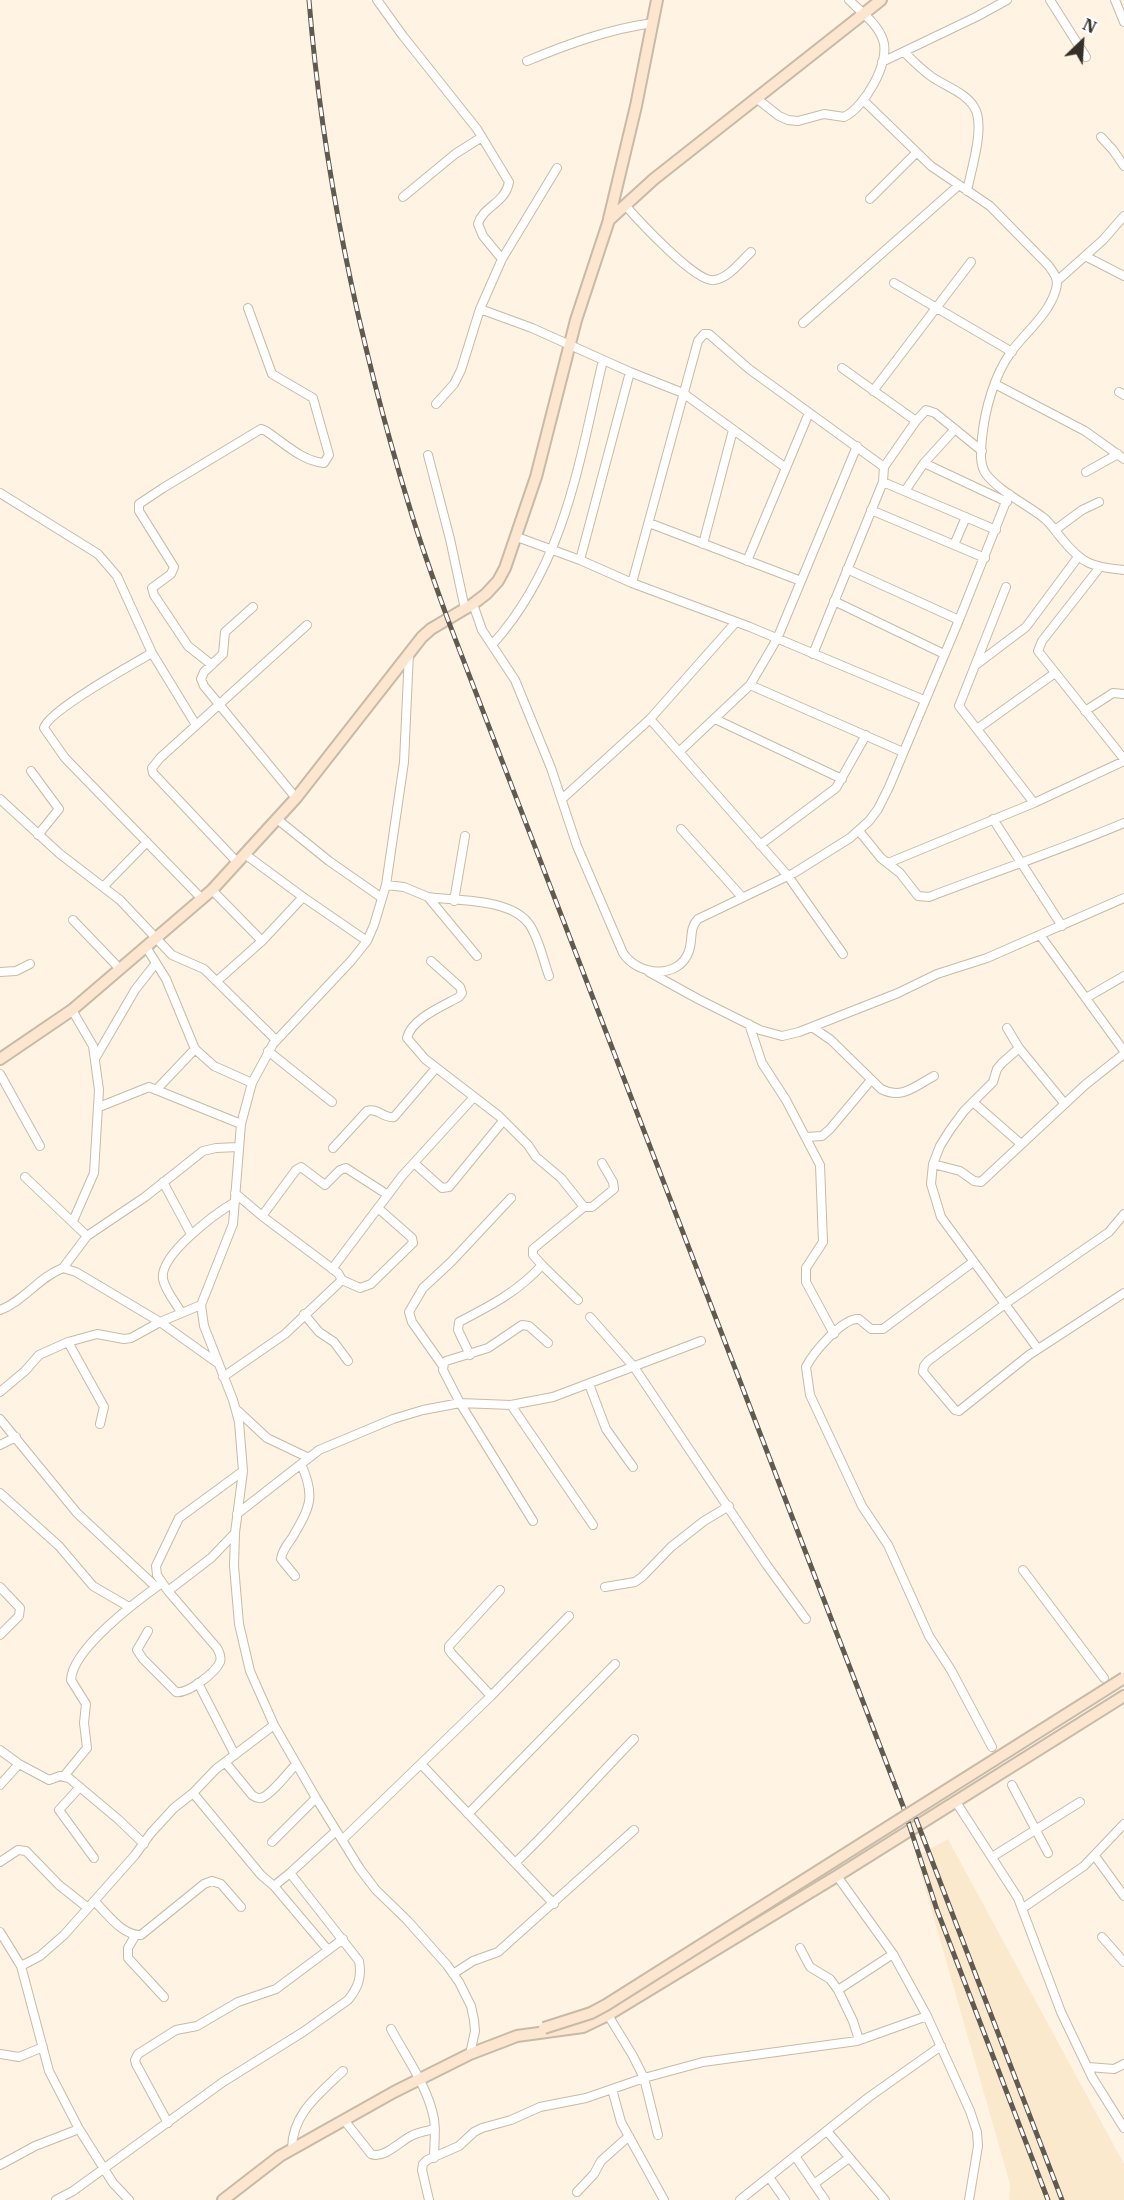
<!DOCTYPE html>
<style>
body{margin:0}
#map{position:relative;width:1124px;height:2200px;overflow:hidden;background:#fff4e4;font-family:"IBM Plex Serif",serif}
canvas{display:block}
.north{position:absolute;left:1052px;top:12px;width:60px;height:60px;-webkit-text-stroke:4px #fff;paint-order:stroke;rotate:25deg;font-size:16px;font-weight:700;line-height:24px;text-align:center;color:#342f27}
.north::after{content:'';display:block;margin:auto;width:21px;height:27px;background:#342f27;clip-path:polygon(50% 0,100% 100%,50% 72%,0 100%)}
</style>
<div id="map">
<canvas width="1124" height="2200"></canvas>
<div class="north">N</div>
</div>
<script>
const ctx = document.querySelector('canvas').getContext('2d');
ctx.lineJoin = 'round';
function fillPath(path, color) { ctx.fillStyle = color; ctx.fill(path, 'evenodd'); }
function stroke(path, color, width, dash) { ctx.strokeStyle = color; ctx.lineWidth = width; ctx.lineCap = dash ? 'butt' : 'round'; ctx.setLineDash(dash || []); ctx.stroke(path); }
const built = new Path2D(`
 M948 1839 1124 2164V2200H1009L1010 2184 916 1856Z`);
const street = new Path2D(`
 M377 0 403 36 477 129 509 182C505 204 483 206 478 224L483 236 502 259
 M1050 0 1086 57
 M1115 0 1124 22
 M904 52C913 61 922 70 932 77 945 86 966 93 974 107 986 125 971 170 967 191
 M527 61C568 44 609 29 653 23
 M882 62 976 17 1007 0
 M756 98 779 116 788 120 798 121 824 114 844 117C864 108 891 62 883 40 878 24 861 12 849 0
 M863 100 931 166 990 206 1048 265C1054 273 1059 279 1056 289 1050 313 1025 333 1011 352 994 376 985 409 982 438 981 450 979 464 986 474 1000 492 1026 504 1044 518 1051 524 1056 532 1062 539 1082 564 1092 567 1124 570
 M1101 137 1113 150 1124 166
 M403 197 455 154 482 137
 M870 199 916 153
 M625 205C638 220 697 284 714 280 729 278 741 261 751 252
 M1085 256 1124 276
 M1057 281 1103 240 1124 216
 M894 283 1012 352
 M480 309 532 328 630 372 683 393 786 468
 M803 323 959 185
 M842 368 916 421
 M995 384 1085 431 1124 459
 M873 391 971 262
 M1119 392 1124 395
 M436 404 454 384 461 370 480 309 502 259 557 168
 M428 455 450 539 465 609
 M924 463 1007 502
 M884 467 916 421 926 410 935 413 982 451
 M1086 472 1118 454
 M883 482 996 530
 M905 491 924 463 955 429
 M0 493 98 554 117 576 152 653 196 725
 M871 510 985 558
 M649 523 801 581
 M1055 530 1082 510 1099 502
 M517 537 580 560 632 583 750 627 924 700
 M703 544 733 430
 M954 545 966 517
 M580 560 630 372
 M747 561 809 413
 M1100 567 1042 641 1038 651 1124 759
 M847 569 959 620
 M632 583 698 341 704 334H709L749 369 884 467 883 482 813 654
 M1006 587 959 706 1034 803
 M834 601 944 654
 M473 604 482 630 515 680 551 768 577 846 623 953C638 976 679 980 689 951 693 939 689 928 698 919L794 873 850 838 869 821 878 809 889 787 959 620 1009 494
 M253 607 225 632 223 654 204 672 201 679 204 686 296 798
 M492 645C565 564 579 462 603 360
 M152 653C133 664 48 711 44 728L65 758 202 899
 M409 653 404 762 386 885 374 925 367 941 351 961 273 1044 252 1083 241 1124 233 1224 201 1305 204 1326 233 1400 239 1422 243 1471 235 1533 234 1566 239 1624 250 1671 274 1725 316 1798 360 1869 376 1890 407 1920 447 1965 459 1982 471 2006 474 2020 475 2031 470 2054
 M977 664 1026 627 1078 557
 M212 665 188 646 154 595 152 588 171 574 174 567 139 511V504L163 488 261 429 266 431C284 443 302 461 324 463L329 455 313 398 272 374 248 308
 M750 685 903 752
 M1085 711 1113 693 1124 694
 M650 719 788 876 843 954
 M715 719 842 779
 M977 729 1055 673
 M679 752 750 685 777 639 857 446
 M31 771 59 809 38 835
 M0 799 60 854 120 900 172 955 204 969 276 1040
 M562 799 650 719 736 622
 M277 819 329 861 382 898
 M993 819 1062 926
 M681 829 742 897
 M859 831 881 858 900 873 918 896 929 897C994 872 1060 850 1124 823
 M760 845 836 788 866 735
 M246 855 303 897 367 941
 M237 862 153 773 152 768 160 758 307 625
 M888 863 1034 803 1124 761
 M386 885 404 887 428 897 477 956
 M103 887 147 842
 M212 890 262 941
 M428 897C457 901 510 898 529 924 539 938 543 960 549 976
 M454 901 465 836
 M73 920 120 969
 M1040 935 1124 1051
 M146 947 166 979 195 1049 214 1066 252 1083
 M431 961 460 987 462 993 459 997C443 1006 411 1019 407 1038L425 1059 499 1116 528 1145 536 1157 561 1178 584 1207 533 1249V1255L542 1265C519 1291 490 1306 459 1322L458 1330 470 1355
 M0 972 16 971 30 964
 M649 972 698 999 760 1030 782 1036 799 1032 898 993 937 974 987 958 1124 898
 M217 981 262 941 303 897
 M1086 998 1124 976
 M72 1010 93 1046 99 1090 94 1173 73 1221
 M749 1024 762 1063 786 1100 820 1165 823 1242 806 1268V1282L834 1334
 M812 1027 831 1040 881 1089C902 1100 915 1086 934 1076
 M1007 1028 1019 1048 1065 1104
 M1019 1048 1002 1063 997 1069 993 1082 964 1111 950 1130 940 1146 933 1164 931 1184 941 1217 1038 1349
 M268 1051 332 1102
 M96 1057 135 990 156 963
 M0 1074 40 1146
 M157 1089 195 1049
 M973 1102 1021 1144
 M99 1107 149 1087 241 1124
 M806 1137 822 1136 830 1129 871 1080
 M333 1148 367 1111C377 1107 384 1119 394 1117L436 1068
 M414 1163 442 1188 449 1187 503 1121
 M933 1164 960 1171 974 1181 981 1182 1085 1085 1124 1054
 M25 1177 87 1236
 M163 1182 191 1234
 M584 1207H592L614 1189 613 1182 602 1163
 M1124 1214 1109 1232 1005 1304 928 1361 924 1366 923 1372 955 1410 959 1411 1029 1355 1124 1293
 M262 1216 296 1170 301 1167 325 1185 340 1170 346 1168 388 1195
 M973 1262 883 1329H871L859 1319C843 1317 813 1353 806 1367L810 1395 862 1506 888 1545 929 1636 951 1670 992 1747
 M542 1265 578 1300
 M63 1268 87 1236 145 1197 203 1151 216 1148 238 1147
 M332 1269 402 1176 474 1097
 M342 1280 360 1288 371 1284 413 1243 412 1238 378 1208
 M0 1310C24 1301 39 1277 63 1268L76 1272 160 1322 216 1362
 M181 1312C175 1302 165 1290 163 1279 159 1255 216 1213 235 1202
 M304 1314 319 1332 334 1342 348 1361
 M590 1317 634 1367 766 1564 806 1619
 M68 1342 104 1407 100 1424
 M443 1366 412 1322 409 1312 423 1288 451 1262 511 1198
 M223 1377 285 1334 342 1280 338 1273 262 1216 235 1193
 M589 1384 606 1429 633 1467
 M0 1392 25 1371 39 1355 68 1342 97 1334 124 1339 131 1338 160 1322 201 1305
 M511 1405 593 1525
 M238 1411 267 1438 309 1458
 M0 1419 77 1513 156 1587
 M0 1445 16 1437
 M0 1493 59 1546 93 1586 129 1607
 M237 1514 319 1450 393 1419 423 1410 460 1403 511 1405 553 1397 701 1341
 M533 1521 460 1403 443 1370 444 1363 446 1361 488 1348 522 1325 529 1326 548 1343
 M1023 1570 1104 1678
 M295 1576 281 1559C282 1551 287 1545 292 1538 310 1507 316 1497 301 1464
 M0 1587 20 1608 19 1616 0 1635
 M605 1587 635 1582 642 1577 671 1547 704 1521 729 1506
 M168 1591 211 1558 235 1533
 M148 1631 137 1650 143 1659 176 1692C188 1694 215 1673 220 1662 222 1656 219 1652 217 1648L168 1591 157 1575 156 1566 179 1518 243 1471
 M198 1683 235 1755
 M491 1696 452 1654 449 1650V1646L500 1590
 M0 1750 19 1764 49 1780 60 1776 69 1778 119 1820 144 1844
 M225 1762 252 1795C255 1797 257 1799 261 1798 270 1796 289 1772 296 1764
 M421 1764 554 1904
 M64 1776 87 1748 84 1723 86 1704 71 1680C72 1649 138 1600 162 1583
 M0 1785 19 1764
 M1012 1785 1048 1853
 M80 1787 59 1810 94 1858
 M193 1793 261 1875 274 1886 290 1873 336 1831
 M956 1802 1018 1898 1061 2012 1092 2077 1124 2128
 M468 1814 615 1664
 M342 1840 491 1696 569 1616
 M272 1842 316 1798
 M1095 1856 1124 1896
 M992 1857 1080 1802
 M0 1862 18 1850 26 1851 59 1885 88 1908
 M515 1863C557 1823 594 1780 634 1739
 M837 1876 893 1954 927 2016 970 2111 977 2132 978 2146 969 2200
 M274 1886 328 1950
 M94 1901C107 1913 122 1936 141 1935L204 1884 212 1881 221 1884 241 1907
 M1023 1908 1084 1866 1124 1824
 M0 1932 21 1966 49 2071 79 2129 113 2183 129 2200
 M135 1936 128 1948V1958L164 1997
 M1102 1937 1124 1962
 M800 1948 810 1967 830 1979 838 1990
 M21 1966 40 1956 64 1935 135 1855 151 1833 174 1808 193 1793 216 1769 274 1725
 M453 1974 473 1961 498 1952 634 1830
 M608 2015 633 2056 644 2078 658 2135
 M391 2029C406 2057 428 2087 434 2119 436 2132 434 2145 434 2158
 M859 2040 853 2021 838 1990 893 1954
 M0 2054 19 2057 43 2047
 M1088 2067 1114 2069 1124 2064
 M612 2089 621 2122 664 2200
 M344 2120 371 2154C384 2159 399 2142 411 2136 418 2132 426 2131 435 2129
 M168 2123 136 2064 135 2060 138 2054 176 2030 197 2026 238 2002 276 1989 343 1939
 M827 2131 885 2200
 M292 2149C292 2114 319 2094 343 2071
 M795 2156 825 2200
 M0 2165 35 2146 79 2129
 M769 2177 785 2200
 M814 2184 849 2158
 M577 2192 594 2174 601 2161 629 2136
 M56 2200 73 2191 223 2082 303 2032 348 2000C358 1988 362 1977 359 1961L290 1873
 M429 2200 422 2170 423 2164 427 2160 459 2146 474 2132 482 2128 511 2120 540 2107 586 2098 644 2078 703 2062 857 2041 927 2016
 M740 2200 869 2097 941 2046`);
const secondary = new Path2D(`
 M609 219 636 106 657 0
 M0 1059 72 1010 212 890 296 798 422 637 431 629 473 604 486 594 498 581 505 568 536 477 576 320 609 220 654 179 881 0
 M223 2200 280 2156 394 2092 470 2054 517 2036 583 2027 608 2015 837 1876 1124 1696`);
const rail = new Path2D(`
 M309 0C323 173 360 346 411 512 422 548 435 584 448 620L903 1806 937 1910 1048 2200
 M916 1819 1062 2200`);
const secondaryBridge = new Path2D(`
 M544 2028 591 2013 606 2005 1124 1678`);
fillPath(built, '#fbe9ce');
stroke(street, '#c7baa6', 10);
stroke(secondary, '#c7baa6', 14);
stroke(street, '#fff', 8);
stroke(secondary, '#fce6d0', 10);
stroke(rail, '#615a51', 5);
stroke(rail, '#fff', 3, [9]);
stroke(secondaryBridge, '#c7baa6', 14, []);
stroke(secondaryBridge, '#fce6d0', 10);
</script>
